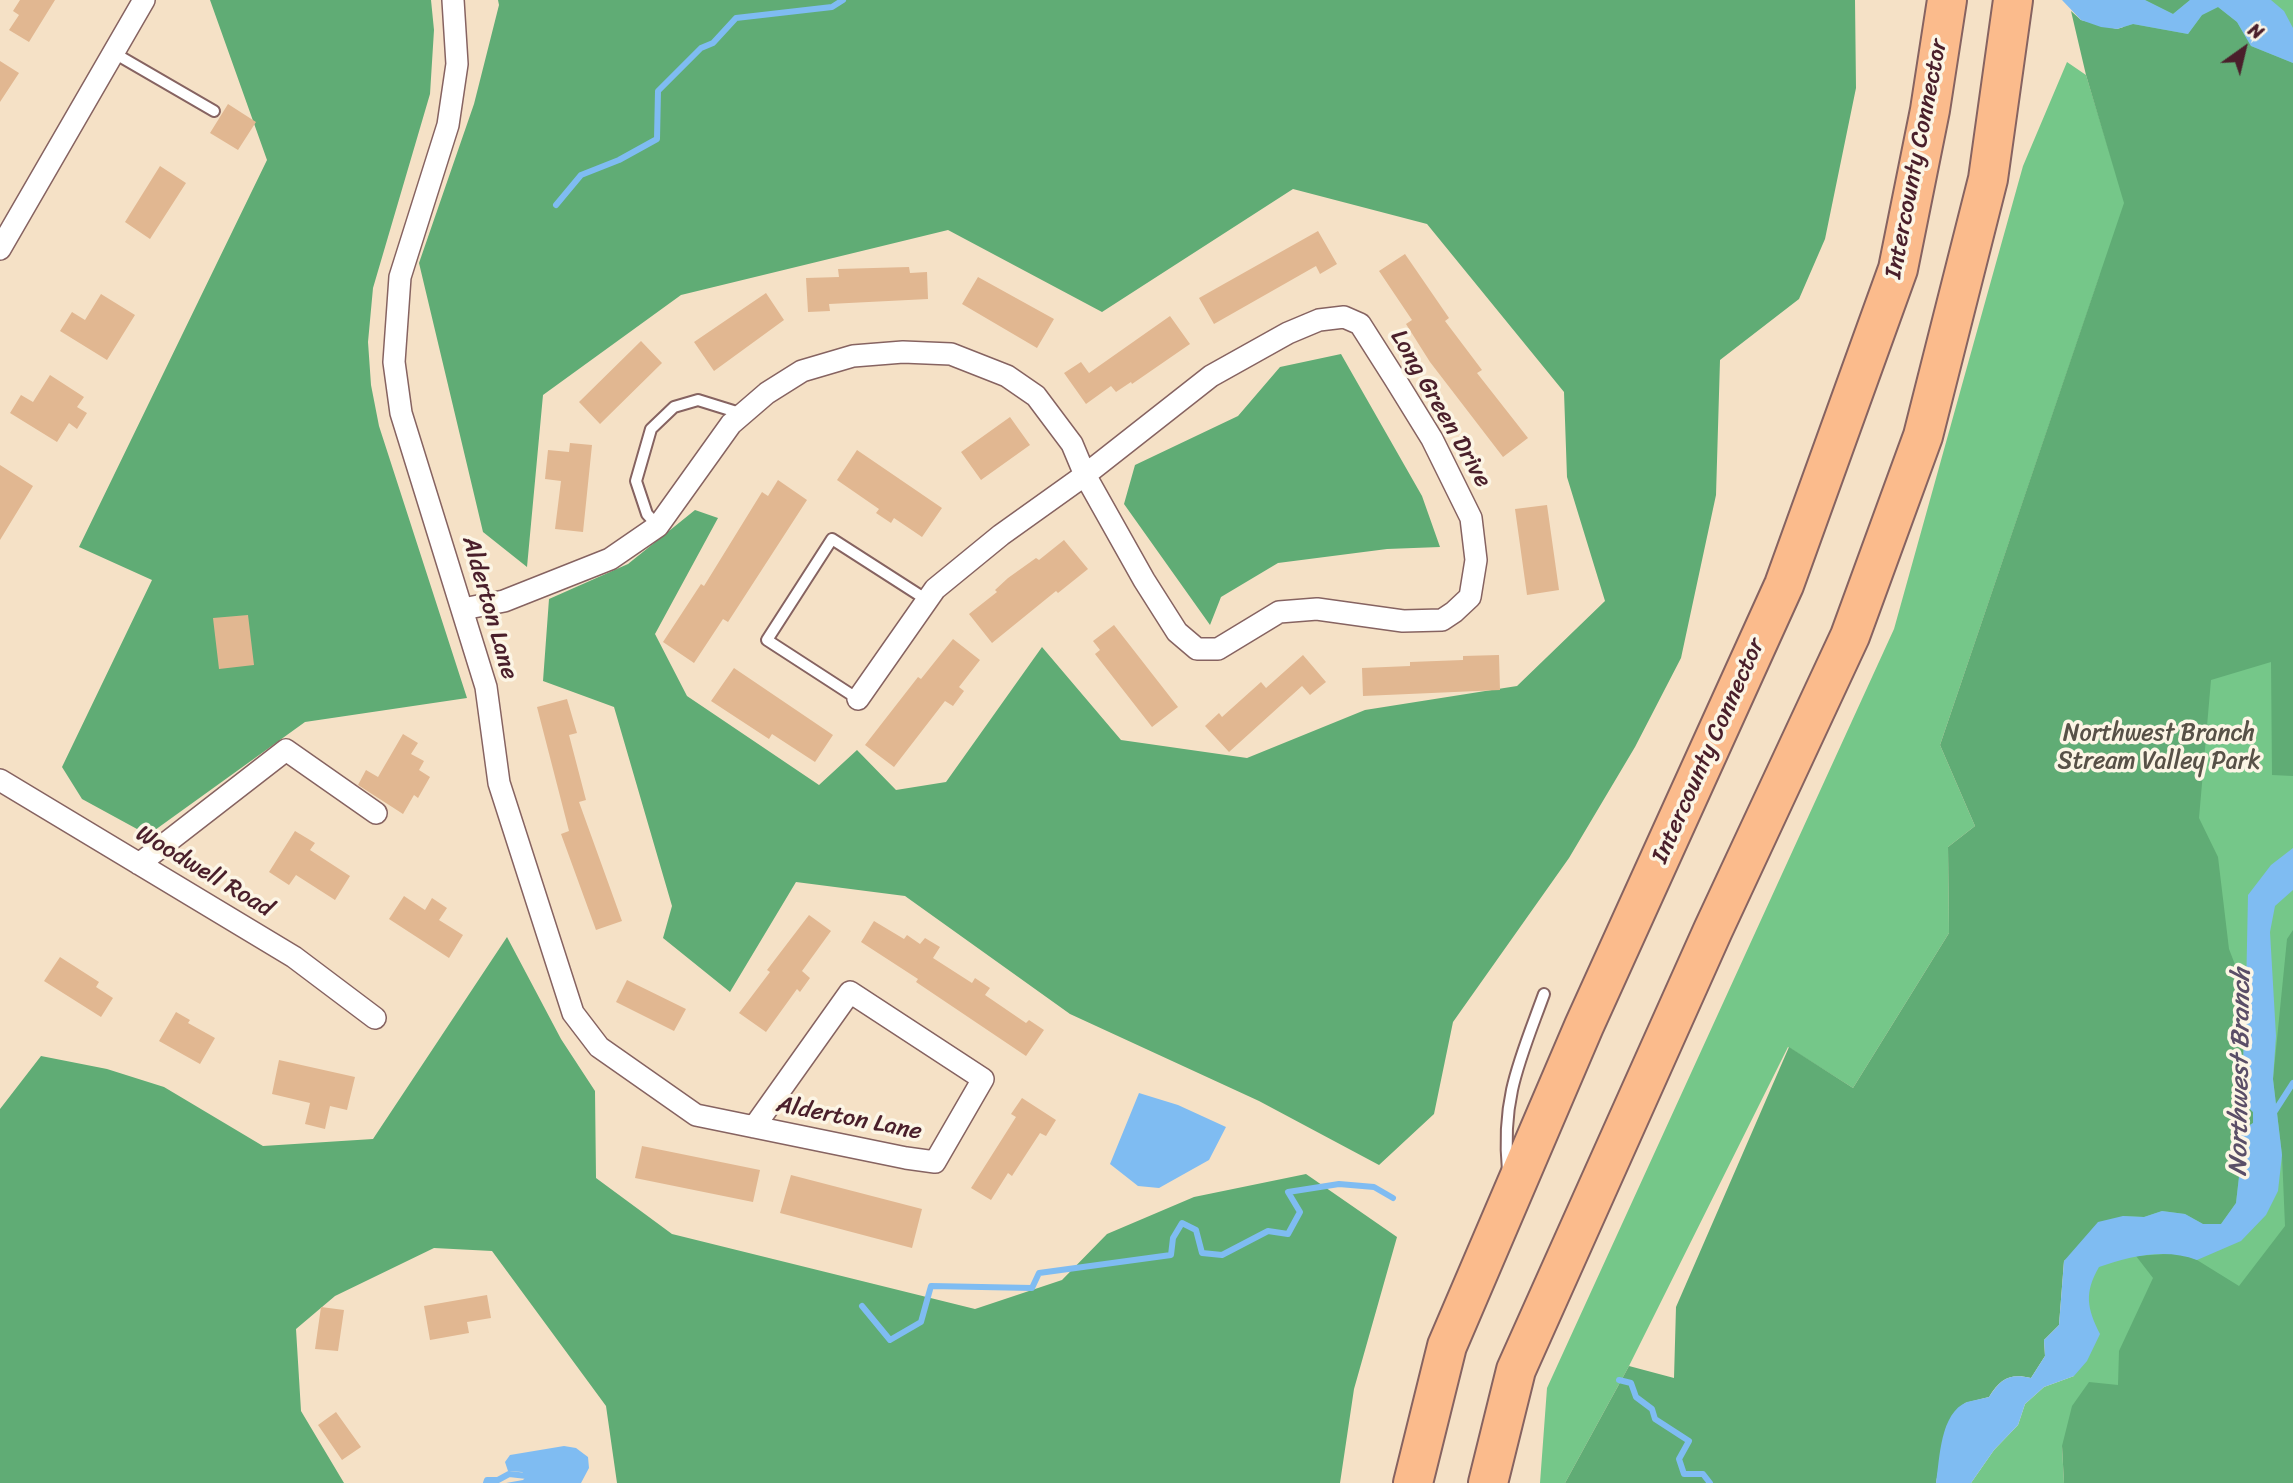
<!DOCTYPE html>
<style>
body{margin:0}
#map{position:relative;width:2293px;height:1483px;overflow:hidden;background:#f5e1c6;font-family:Sriracha,sans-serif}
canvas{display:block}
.north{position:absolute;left:2209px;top:14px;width:70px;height:70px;-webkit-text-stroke:5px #fcf5e5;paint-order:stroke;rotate:34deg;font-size:19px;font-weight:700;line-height:28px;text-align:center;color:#4a1f2b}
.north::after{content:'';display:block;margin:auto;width:24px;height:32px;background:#4a1f2b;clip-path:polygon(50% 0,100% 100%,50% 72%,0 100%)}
</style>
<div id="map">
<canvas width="2293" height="1483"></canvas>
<div class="north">N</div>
</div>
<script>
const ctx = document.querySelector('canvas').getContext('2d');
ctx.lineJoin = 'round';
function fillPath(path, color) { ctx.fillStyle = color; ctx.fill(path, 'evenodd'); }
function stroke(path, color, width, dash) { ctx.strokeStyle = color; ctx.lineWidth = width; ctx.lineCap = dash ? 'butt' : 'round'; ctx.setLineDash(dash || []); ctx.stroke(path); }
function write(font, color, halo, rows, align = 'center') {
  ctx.font = font + ' Sriracha,sans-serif'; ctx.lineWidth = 7; ctx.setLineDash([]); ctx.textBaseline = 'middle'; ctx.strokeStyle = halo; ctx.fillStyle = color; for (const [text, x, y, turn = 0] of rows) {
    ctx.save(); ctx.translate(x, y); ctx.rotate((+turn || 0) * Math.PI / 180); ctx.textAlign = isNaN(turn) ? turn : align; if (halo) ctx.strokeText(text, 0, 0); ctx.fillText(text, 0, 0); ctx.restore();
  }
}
const green = new Path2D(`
 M2125 0H2293V1483L2062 1446 2064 1483H1971L1994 1450 2018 1425 2025 1404 2044 1387 2074 1376 2041 916 2100 275 1940 745 1975 826 1948 847 1949 933 1853 1088 1788 1047 1629 1366 1565 1483H1540L1547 1388 1894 629 2023 166 2067 62 2086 75 2115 170Z`);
const forest = new Path2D(`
 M210 0H431L434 30 430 94 373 288 368 342 371 385 379 426 467 698 305 722 148 835 82 799 62 767 152 580 79 547 267 160Z
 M498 0H1855L1856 88 1825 239 1799 299 1720 360 1716 495 1681 658 1635 747 1569 858 1453 1022 1434 1114 1379 1165 1259 1101 1070 1014 905 896 796 882 730 992 663 938 672 906 614 707 543 681 549 599 628 564 695 510 718 518 655 634 687 696 819 785 857 750 896 790 946 782 1042 647 1121 740 1247 758 1365 710 1517 686 1605 601 1567 477 1564 392 1427 224 1293 189 1102 312 948 230 681 295 543 395 527 567 483 532 419 263 474 104 499 5Z
 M2145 0H2190L2173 14Z
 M2218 7 2237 22 2251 46 2293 63V776L2272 775 2271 662 2211 680 2199 818 2218 857 2229 949 2246 993 2237 1023 2244 1031 2242 1101 2253 1112V1123L2239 1132 2240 1168 2236 1203 2221 1224H2203L2185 1214 2162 1211 2144 1217 2123 1216 2064 1261 2059 1325 2044 1340 2045 1356 2031 1378C2010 1373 2000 1379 1989 1397L1965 1403 1946 1428 1936 1483H1565L1629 1366 1674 1378 1676 1307 1789 1047 1853 1088 1949 933 1948 847 1975 826 1940 745 2124 203 2086 75 2071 11 2081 20 2117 29 2133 24 2188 34 2202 15Z
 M1341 354 1422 496 1440 547 1387 549 1278 563 1221 597 1210 625 1124 504 1135 465 1238 416 1280 367Z
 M2293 930V1483H2064L2062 1446 2072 1406 2089 1382 2118 1385 2119 1351 2153 1278 2136 1256 2180 1253 2197 1260 2239 1286 2285 1226 2282 1155 2273 1079 2287 939Z
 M507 937 561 1039 595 1091 596 1178 672 1234 975 1309 1062 1280 1107 1234 1194 1197 1306 1174 1397 1237 1354 1389 1340 1483H617L606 1406 492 1251 434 1248 335 1296 296 1329 301 1411 344 1483H0V1109L41 1056 107 1069 164 1087 263 1146 373 1139Z`);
const water = new Path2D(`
 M2062 0H2145L2173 14 2190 0H2271L2284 11 2293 28V63L2251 46 2237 22 2218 7 2202 15 2188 34 2133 24 2117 29 2101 27 2081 20Z
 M2293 848V890L2275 906 2270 932 2276 1036 2273 1079 2282 1155 2278 1191 2266 1215 2241 1241 2197 1260C2166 1248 2130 1256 2099 1267 2084 1293 2087 1308 2100 1334L2087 1361 2074 1376 2044 1387 2025 1404 2018 1425 1994 1450 1971 1483H1936C1940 1458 1940 1413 1967 1402 1974 1400 1982 1399 1989 1397 2001 1378 2010 1373 2031 1378L2045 1356 2044 1340 2059 1325 2064 1261 2098 1222 2123 1216 2144 1217 2162 1211 2185 1214 2203 1224H2221L2236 1203 2240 1168 2239 1132 2253 1123V1112L2242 1101 2244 1031 2237 1023 2246 993 2248 895 2271 865Z
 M1139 1093 1178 1105 1226 1127 1209 1160 1159 1188 1138 1186 1110 1164Z
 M564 1446 576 1448 588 1457 589 1468 581 1483H506L523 1480 527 1476 522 1472 508 1471 505 1462 510 1455Z`);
const stream = new Path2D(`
 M556 205 581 175 619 160 657 139 658 91 701 48 713 43 736 18 832 7 843 0
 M2273 1114 2293 1083
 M862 1306 890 1340 921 1322 931 1286 1032 1288 1039 1273 1171 1255 1173 1238 1182 1223 1196 1230 1202 1253 1222 1255 1268 1231 1288 1234 1300 1212 1288 1192 1339 1184 1374 1187 1393 1198
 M1619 1380 1631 1383 1636 1397 1652 1409 1655 1419 1689 1441 1679 1459 1684 1474H1703L1710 1483
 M486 1483 487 1480H498L509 1474 527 1476`);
const building = new Path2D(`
 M20 0H55L29 42 9 30 19 15 13 11Z
 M0 61 19 73 0 102Z
 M228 104 256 122 238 150 210 133Z
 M160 166 186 183 150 239 125 222Z
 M1318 231 1337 264 1320 274 1316 266 1214 324 1199 298Z
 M1405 254 1449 318 1445 321 1482 370 1477 373 1528 438 1503 457 1430 362 1406 324 1412 320 1379 271Z
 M909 267 910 273 927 272 928 299 829 304 830 311 808 312 806 278 839 277 838 269Z
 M978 277 1054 319 1037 348 962 304Z
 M766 293 784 320 714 371 694 342Z
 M101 294 135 315 107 360 60 331 72 312 85 320Z
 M1170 316 1190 344 1132 384 1131 382 1116 392 1111 386 1086 404 1064 373 1081 362 1089 373Z
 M641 341 662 363 600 424 579 402Z
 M50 375 84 397 77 407 87 413 77 429 69 423 57 442 10 413 21 395 33 402Z
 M1010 417 1030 445 981 480 961 452Z
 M570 443 592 445 583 532 555 529 561 481 545 479 548 450 569 452Z
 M857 450 942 508 922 537 894 518 891 523 876 513 879 509 837 480Z
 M0 465 33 486 0 540Z
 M778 480 807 500 728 622 723 619 694 663 663 642 701 584 704 586 762 492 768 496Z
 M1547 505 1559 590 1527 595 1515 509Z
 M1064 540 1088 569 1058 593 1056 591 992 643 969 614 997 592 995 590 1008 578 1036 558 1039 560Z
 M248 615 254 665 219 669 213 618Z
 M1114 625 1178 707 1152 727 1095 654 1100 650 1093 641Z
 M953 639 980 660 959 687 964 691 953 706 945 701 894 767 865 745 918 677 921 679Z
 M1303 655 1326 682 1310 695 1302 686 1229 752 1205 726 1219 713 1222 717 1261 682 1266 688Z
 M1499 655 1500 690 1363 696 1362 668 1410 666V662L1463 660V656Z
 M734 668 833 735 815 762 772 734 769 739 711 701Z
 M567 699 577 733 569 735 586 800 579 802 622 921 596 930 561 834 569 831 537 707Z
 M403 734 418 743 411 754 424 761 419 770 430 777 418 798 414 795 403 814 358 785 366 770 378 777Z
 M295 831 315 843 310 850 350 876 335 900 296 875 289 885 269 872Z
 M404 896 425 910 432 898 447 908 439 920 463 935 449 958 389 919Z
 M809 915 831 931 802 971 810 978 800 992 797 989 766 1032 739 1013 770 972 767 970Z
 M874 921 904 939 907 935 920 944 925 938 940 947 933 958 972 983 975 978 990 988 985 995 1026 1023 1029 1020 1044 1030 1026 1056 916 982 918 979 861 942Z
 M60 957 99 982 96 987 113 998 101 1017 44 981Z
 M627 980 686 1009 674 1031 616 1002Z
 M176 1012 190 1020 188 1023 215 1038 200 1064 159 1041Z
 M279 1060 355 1077 347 1110 330 1106 325 1129 305 1124 310 1103 272 1094Z
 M1022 1098 1056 1120 1046 1136 1040 1133 1012 1176 1008 1173 991 1200 971 1188 1016 1117 1011 1114Z
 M642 1146 760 1170 753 1202 635 1178Z
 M791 1175 922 1209 912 1248 780 1213Z
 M487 1295 491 1318 467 1322 469 1333 430 1340 424 1306Z
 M321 1307 344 1310 338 1351 315 1349Z
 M336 1412 361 1447 342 1460 318 1425Z`);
const service = new Path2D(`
 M114 53 214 111
 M658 526 647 514 636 481 651 429 674 407 698 400 743 414
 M858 699 767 640 832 539 927 600
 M1508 1171C1501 1098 1520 1060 1544 994`);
const minor = new Path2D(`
 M453 0 457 64 448 125 400 277 394 362 401 413 486 687 499 783 573 1013 599 1047 696 1115 906 1158 935 1162 983 1079 850 992 754 1127
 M0 249 144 0
 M1344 317 1360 324 1395 379 1432 439 1471 518 1476 560 1470 597 1454 612 1442 620 1403 621 1317 609 1279 612 1218 649H1197L1177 632 1144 580 1085 475 1211 376 1288 333 1319 320Z
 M463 609 504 601 610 559 658 526 731 424 767 393 802 371 853 356 903 352 951 354 1007 376 1036 396 1072 444 1085 475 1001 535 935 589 858 699
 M0 780 294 957 375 1018
 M139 864 286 750 376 813`);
const motorway = new Path2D(`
 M1413 1483 1447 1346 1584 1026 1784 585 1898 269 1930 110 1947 0
 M1488 1483 1516 1370 1713 930 1850 636 1923 436 1988 179 2013 0`);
const streetNames = [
 ["Intercounty Connector",1917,159,-79],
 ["Long Green Drive",1440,409,60],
 ["Alderton Lane",489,608,74],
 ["Intercounty Connector",1709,751,-66],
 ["Woodwell Road",204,872,31],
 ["Alderton Lane",849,1119,11]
];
const parkNames = [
 ["Northwest Branch",2159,734],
 ["Stream Valley Park",2159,762]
];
const waterNames = [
 ["Northwest Branch",2241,1072,-89]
];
fillPath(green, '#75c789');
fillPath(forest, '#60ac75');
fillPath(water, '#7fbcf2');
stroke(stream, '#7fbcf2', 6);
fillPath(building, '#e1b791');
stroke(service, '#866361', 14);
stroke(minor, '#866361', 24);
stroke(motorway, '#866361', 42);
stroke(service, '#fff', 10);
stroke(minor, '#fff', 21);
stroke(motorway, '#fbbb8c', 38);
write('24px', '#4a1f2b', '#fcf5e5', streetNames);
write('24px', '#575147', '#fcf5e5', parkNames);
write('italic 26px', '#5a4e67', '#fcf5e5', waterNames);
</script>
